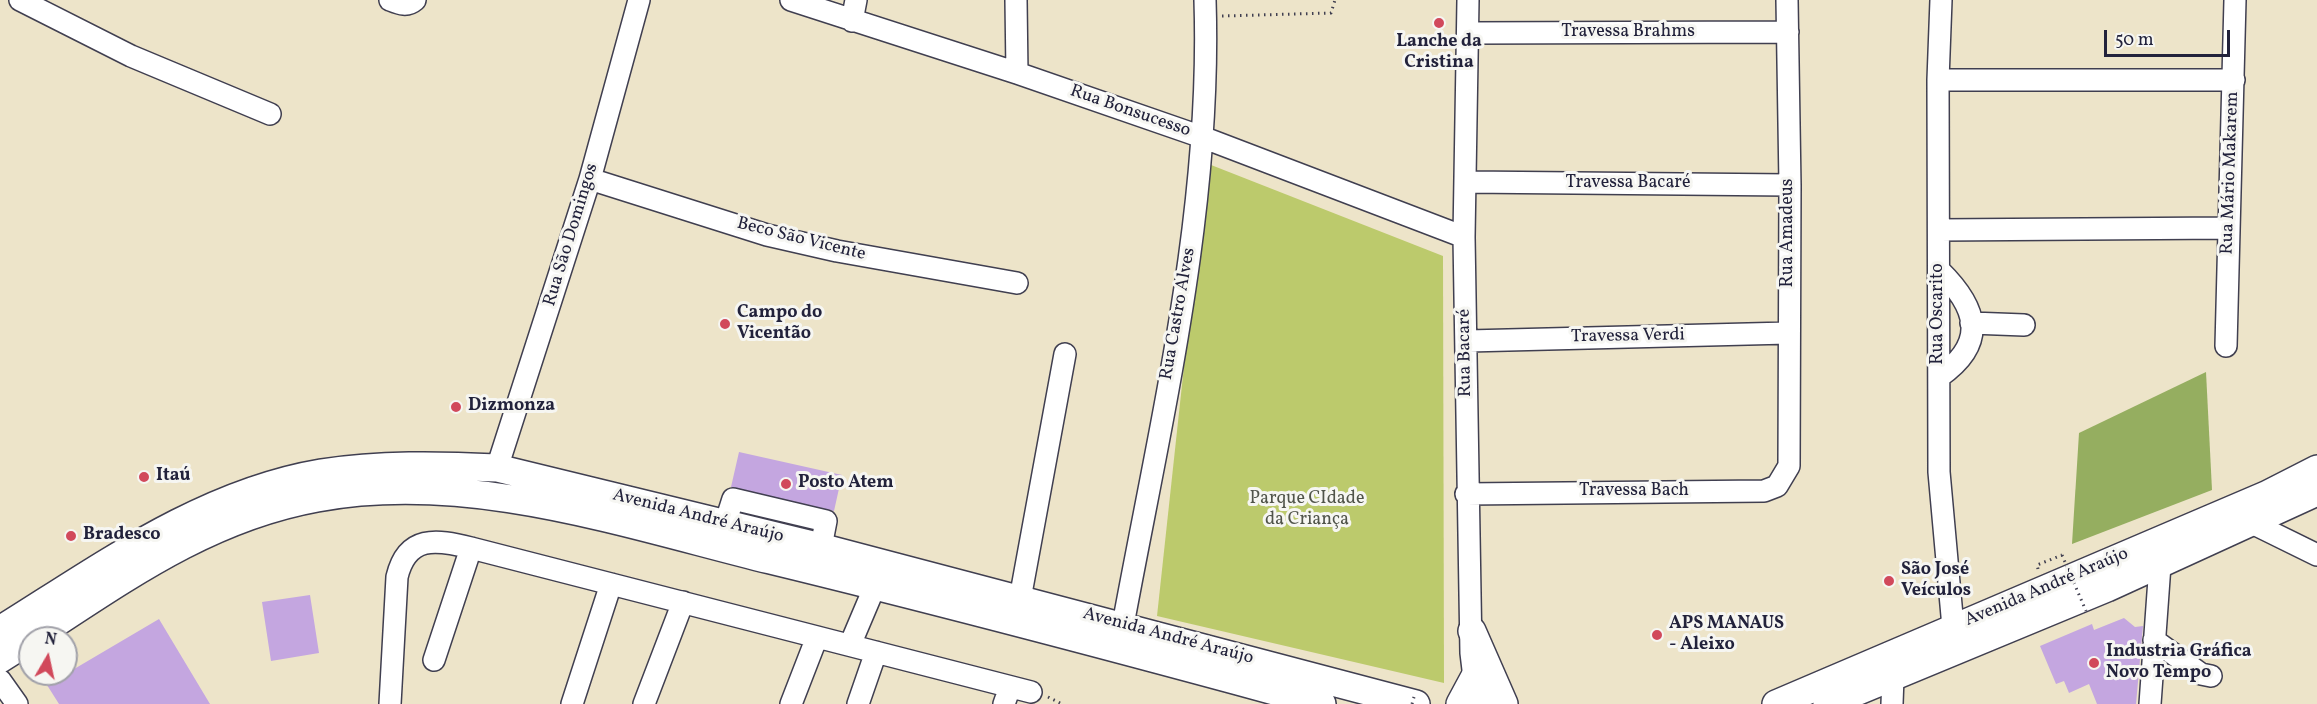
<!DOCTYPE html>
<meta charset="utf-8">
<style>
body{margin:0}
#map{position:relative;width:2317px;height:704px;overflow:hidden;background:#ede4c9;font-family:Vollkorn,serif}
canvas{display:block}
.north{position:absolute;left:18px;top:626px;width:60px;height:60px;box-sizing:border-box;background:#f6f6f2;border:2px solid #a1a1a9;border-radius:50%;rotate:9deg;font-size:16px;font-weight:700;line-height:24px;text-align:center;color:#22223b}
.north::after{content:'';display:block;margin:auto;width:21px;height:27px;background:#d1495b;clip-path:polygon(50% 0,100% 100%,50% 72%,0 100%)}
.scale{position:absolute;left:2104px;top:30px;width:126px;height:27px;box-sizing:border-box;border:3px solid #22223b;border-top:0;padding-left:8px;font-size:18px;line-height:21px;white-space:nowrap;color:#22223b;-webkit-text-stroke:4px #f6f6f2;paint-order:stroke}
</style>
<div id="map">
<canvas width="2317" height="704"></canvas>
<div class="north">N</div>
<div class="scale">50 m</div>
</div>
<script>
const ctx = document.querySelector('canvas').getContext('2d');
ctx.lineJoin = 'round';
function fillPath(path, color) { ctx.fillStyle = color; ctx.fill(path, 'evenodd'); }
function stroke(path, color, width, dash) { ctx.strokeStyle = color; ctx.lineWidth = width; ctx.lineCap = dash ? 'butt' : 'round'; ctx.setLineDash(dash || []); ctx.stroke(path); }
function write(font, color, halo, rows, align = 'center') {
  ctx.font = font + ' Vollkorn,serif'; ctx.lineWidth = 6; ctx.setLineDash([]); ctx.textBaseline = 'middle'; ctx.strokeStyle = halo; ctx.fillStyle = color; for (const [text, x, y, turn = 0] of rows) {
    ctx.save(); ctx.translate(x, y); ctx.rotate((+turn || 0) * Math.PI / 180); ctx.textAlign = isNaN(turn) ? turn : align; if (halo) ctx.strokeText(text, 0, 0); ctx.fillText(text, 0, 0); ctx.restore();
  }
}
const green = new Path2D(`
 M1206 163 1443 256 1444 683 1157 616Z`);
const forest = new Path2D(`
 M2206 372 2212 490 2072 544 2079 433Z`);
const building = new Path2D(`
 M739 452 842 475 834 511 731 487Z
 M310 595 319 653 271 661 262 602Z
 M2124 618 2135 627 2143 626 2136 704H2097L2089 684 2069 693 2064 681 2056 684 2040 646 2092 624 2094 630Z
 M159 619 210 704H59L47 685Z`);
const path = new Path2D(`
 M1222 16 1331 13 1335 0
 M1406 56 1449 64
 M2038 569 2037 565 2062 555
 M1048 697 1062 704`);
const minor = new Path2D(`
 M20 0 131 56 270 114
 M390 0C400 4 407 7 415 0
 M791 0 1017 73 1202 137 1464 237
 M1016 0 1017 73
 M1468 0 1464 237 1471 653 1474 678 1482 704
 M1941 0 1938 80 1939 472 1953 627
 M852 21 856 0
 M1469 33 1788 32
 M1938 80H2234
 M590 179 767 235 837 251 1017 283
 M1466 182 1790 185
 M1939 230 2229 228
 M1939 270C1978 308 1988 343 1939 377
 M1971 323 2024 325
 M1468 341 1788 333
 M2226 346 2235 0
 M497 468 590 179 639 0
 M1466 494 1764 491 1777 486 1789 466 1790 185 1787 0
 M2252 523 2317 555
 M725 524 733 499 826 521 821 547
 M1020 599 1065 354
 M1123 625C1161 419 1212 211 1205 0
 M2154 640 2201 674 2211 676
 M850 645 875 586
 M434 660 471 548
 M0 680 17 704
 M390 704 397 577C407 535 436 539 471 548L1031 692
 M572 704 611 584
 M644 704 683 602
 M791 704 817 637
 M858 704 876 652
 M1004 704 1010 687
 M1892 704 1893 677
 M2150 704 2160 565`);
const major = new Path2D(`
 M0 630C100 568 202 493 321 473 380 464 438 465 497 468L809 544 1416 704
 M1472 631 1504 704
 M33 638C124 579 207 518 317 498 469 470 624 524 770 560 955 605 1139 654 1322 704
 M0 659 30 640
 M1460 704 1474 678
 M1776 704 2266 495 2317 469
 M1827 704 2107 588 2317 492`);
const pathBridge = new Path2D(`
 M2062 555 2086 611
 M1412 704 1414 697`);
const markers = [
 [1439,23,6,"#d1495b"],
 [725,324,6,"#d1495b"],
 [456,407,6,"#d1495b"],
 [144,477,6,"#d1495b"],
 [786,484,6,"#d1495b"],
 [71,536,6,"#d1495b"],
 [1889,581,6,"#d1495b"],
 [1657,635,6,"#d1495b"],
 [2094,663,6,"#d1495b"]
];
const streetNames = [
 ["Travessa Brahms",1628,33],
 ["Rua Bonsucesso",1130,112,19],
 ["Rua Mário Makarem",2231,173,-88],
 ["Travessa Bacaré",1628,184],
 ["Rua Amadeus",1789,233,-90],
 ["Rua São Domingos",572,235,-73],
 ["Beco São Vicente",801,240,14],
 ["Rua Castro Alves",1179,314,-80],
 ["Rua Oscarito",1939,314,-90],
 ["Travessa Verdi",1628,337,-1],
 ["Rua Bacaré",1466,353,-91],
 ["Travessa Bach",1634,492],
 ["Avenida André Araújo",698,517,14],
 ["Avenida André Araújo",2047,588,-23],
 ["Avenida André Araújo",1168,637,15]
];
const poiNames = [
 ["Lanche da",1439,43,"center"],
 ["Cristina",1439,64,"center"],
 ["Campo do",737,314],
 ["Vicentão",737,335],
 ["Dizmonza",468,407],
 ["Itaú",156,477],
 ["Posto Atem",798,484],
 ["Bradesco",83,536],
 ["São José",1901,571],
 ["Veículos",1901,592],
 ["APS MANAUS",1669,625],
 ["- Aleixo",1669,646],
 ["Industria Gráfica",2106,653],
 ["Novo Tempo",2106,674]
];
const parkNames = [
 ["Parque CIdade",1307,500],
 ["da Criança",1307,521]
];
fillPath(green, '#bcca6c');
fillPath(forest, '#95ae60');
fillPath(building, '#c4a6e0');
stroke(minor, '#403f50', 24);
stroke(major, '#403f50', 30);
stroke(path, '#403f50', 3, [1.5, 4.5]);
stroke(minor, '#fff', 21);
stroke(major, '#fff', 27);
stroke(pathBridge, '#403f50', 3, [1.5, 4.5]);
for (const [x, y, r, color] of markers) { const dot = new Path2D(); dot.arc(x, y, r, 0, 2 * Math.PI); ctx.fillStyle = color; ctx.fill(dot); stroke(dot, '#f6f6f2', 2); }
write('18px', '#22223b', '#f6f6f2', streetNames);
write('bold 18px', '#22223b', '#f6f6f2', poiNames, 'left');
write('18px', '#50544a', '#f6f6f2', parkNames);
</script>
